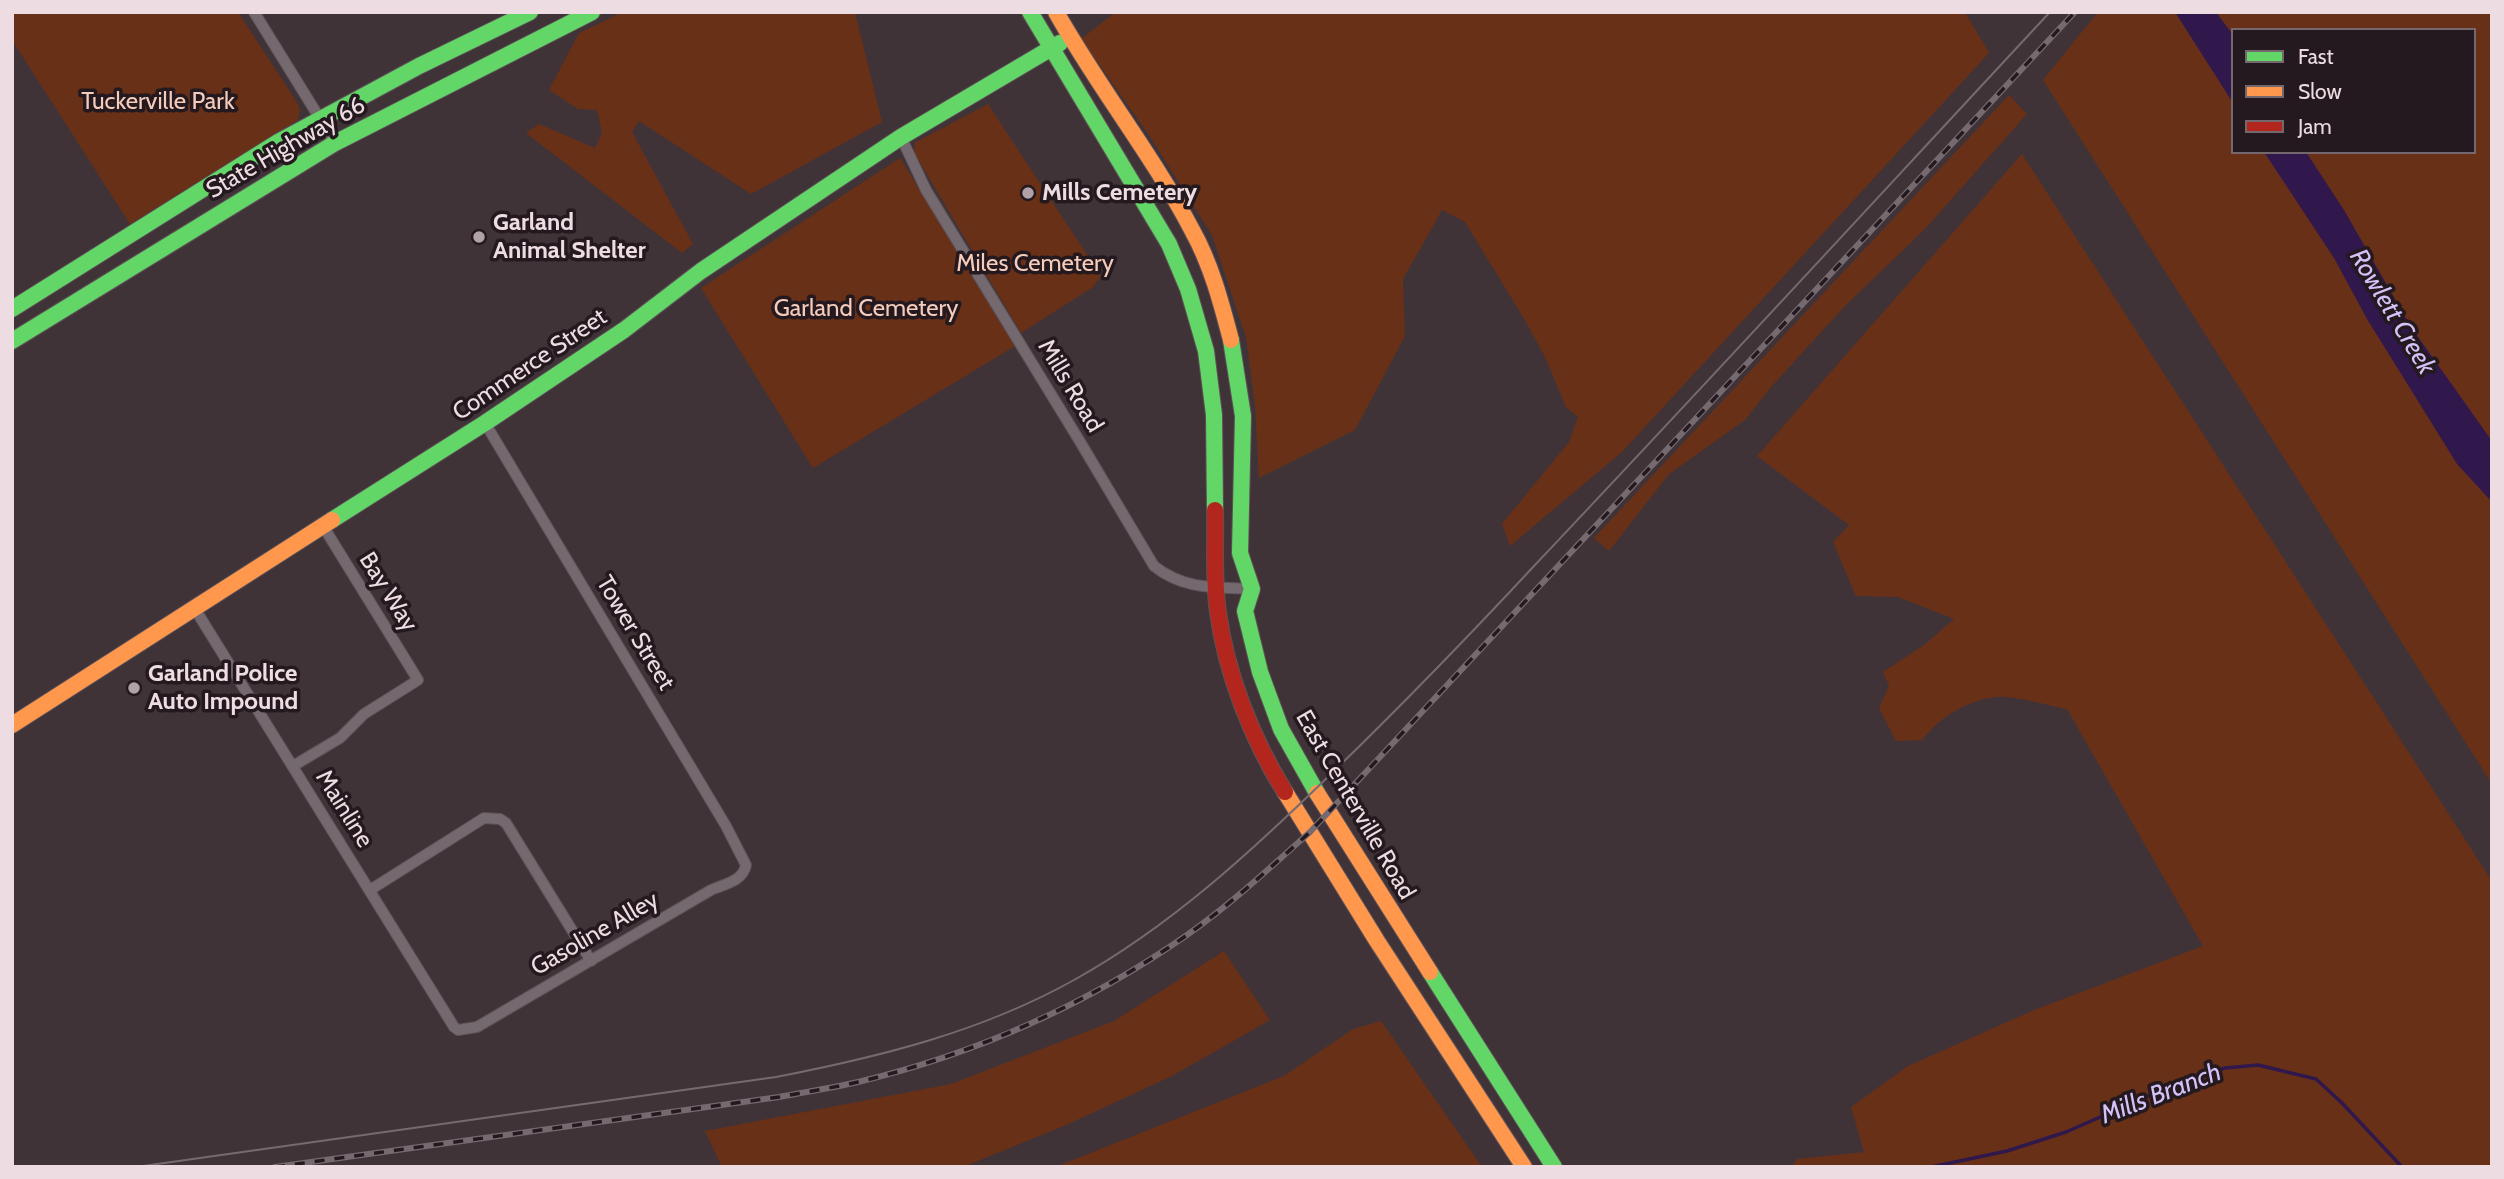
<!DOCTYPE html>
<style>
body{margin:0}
#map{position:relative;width:2504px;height:1179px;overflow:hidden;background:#3f3338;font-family:Cabin,sans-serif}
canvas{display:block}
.frame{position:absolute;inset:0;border:14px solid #eddde3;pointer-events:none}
.legend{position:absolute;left:2231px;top:28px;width:245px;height:126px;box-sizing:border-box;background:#24191e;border:2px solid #74676d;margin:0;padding:9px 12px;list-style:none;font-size:21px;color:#eddde3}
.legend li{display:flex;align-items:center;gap:14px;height:35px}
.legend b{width:35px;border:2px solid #74676d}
</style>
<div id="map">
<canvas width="2504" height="1179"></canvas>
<div class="frame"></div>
<ul class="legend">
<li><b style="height:9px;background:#63d668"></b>Fast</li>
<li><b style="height:9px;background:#ff974d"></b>Slow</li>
<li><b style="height:9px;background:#b3261e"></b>Jam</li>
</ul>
</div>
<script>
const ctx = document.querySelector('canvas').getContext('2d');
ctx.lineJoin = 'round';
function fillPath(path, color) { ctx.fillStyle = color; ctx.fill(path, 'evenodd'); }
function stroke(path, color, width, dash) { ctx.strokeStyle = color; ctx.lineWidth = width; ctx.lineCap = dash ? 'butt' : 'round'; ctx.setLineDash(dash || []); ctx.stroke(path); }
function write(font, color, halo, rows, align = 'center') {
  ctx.font = font + ' Cabin,sans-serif'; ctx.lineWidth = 7; ctx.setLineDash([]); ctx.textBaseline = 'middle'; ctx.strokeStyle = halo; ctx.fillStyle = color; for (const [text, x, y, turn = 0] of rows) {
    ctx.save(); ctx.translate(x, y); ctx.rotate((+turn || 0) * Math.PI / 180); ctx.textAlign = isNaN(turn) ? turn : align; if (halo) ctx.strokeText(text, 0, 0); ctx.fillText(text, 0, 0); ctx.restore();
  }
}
const green = new Path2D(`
 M12 12H238L298 104 300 111 298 120 130 224 12 40Z
 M623 12H855L882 122 751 194 639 121 632 132 693 244 682 253 526 133 539 124 595 148 602 133 597 110 578 109 549 90 579 33Z
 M1116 12H1965L1989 53 1622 452 1510 546 1502 524 1569 442 1578 417 1566 407 1545 357 1523 317 1465 222 1442 210 1403 279 1405 336 1355 430 1259 478 1255 406 1246 337 1212 235 1149 135 1081 39Z
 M2098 12H2492V784L2043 80ZM2233 30H2474V152H2233Z
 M2009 95 2027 114 1925 229 1845 306 1771 387 1745 420 1669 474 1609 551 1594 538Z
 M988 104 1101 276 1093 287 1021 333 915 154 914 143Z
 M2022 154 2492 881V1167H1791L1797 1159 1864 1152 1851 1107 1908 1066 2034 1010 2203 946 2067 709C2050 706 2012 695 1997 697 1967 700 1940 717 1922 740L1896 741 1879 708 1889 686 1883 672 1924 645 1954 619 1898 597 1856 596 1833 542 1849 525 1757 456Z
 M900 158 1015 346 813 468 701 288Z
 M1224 951 1270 1020 1172 1076 1064 1126 963 1167H722L705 1131 951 1084 1114 1021Z
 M1381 1021 1482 1167H1055L1284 1076 1353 1029Z`);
const water = new Path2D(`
 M2175 12H2216L2233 35V103Z
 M2264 152H2306L2344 210 2411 327 2492 441V502L2457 464 2367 319 2334 258Z`);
const stream = new Path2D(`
 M1931 1167 2007 1151 2066 1132 2171 1086 2225 1068 2258 1065 2316 1079 2342 1103 2402 1167`);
const street = new Path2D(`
 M254 12 335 143
 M901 137 926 190 1079 440 1154 566C1184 590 1215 587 1252 589
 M195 609 454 1027 458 1030 477 1027 711 890C725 884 743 881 746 865L726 826 485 423
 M293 766 340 738 364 714 418 680 323 526
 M370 890 484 818 500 819 506 823 591 961`);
const fast = new Path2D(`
 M1030 12 1169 244 1188 289 1206 351 1214 415 1215 510
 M12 309 278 142 419 66 530 12
 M1231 340 1243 416 1240 553 1252 589 1245 611 1260 672 1281 729 1317 793
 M12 341 335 143 592 12
 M332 520 485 423 624 330 701 271 901 137 1060 43
 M1430 972 1554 1167`);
const slow = new Path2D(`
 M1056 12C1098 87 1152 154 1192 230 1211 264 1221 302 1231 340
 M12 725 332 520
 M1285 792 1377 941 1524 1167
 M1317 793 1430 972`);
const jam = new Path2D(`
 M1215 510C1216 543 1213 578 1218 612 1226 673 1252 739 1285 792`);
const tram = new Path2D(`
 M136 1167 776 1077C879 1057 981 1032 1074 980 1171 926 1252 851 1332 773 1401 706 1468 637 1534 566 1707 383 1878 197 2050 12`);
const rail = new Path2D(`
 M275 1167 779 1097C805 1092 832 1088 858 1082 975 1054 1088 1004 1187 935 1231 904 1270 868 1310 832L2075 12`);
const markers = [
 [1028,193,7,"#b0a2a7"],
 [479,237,7,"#b0a2a7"],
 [134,688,7,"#b0a2a7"]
];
const parkNames = [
 ["Tuckerville Park",158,102],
 ["Miles Cemetery",1035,264],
 ["Garland Cemetery",866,309]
];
const streetNames = [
 ["State Highway 66",286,148,-30],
 ["Commerce Street",530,365,-34],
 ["Mills Road",1070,386,59],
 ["Bay Way",388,592,58],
 ["Tower Street",635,633,59],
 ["East Centerville Road",1355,805,60],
 ["Mainline",344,809,58],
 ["Gasoline Alley",595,934,-30]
];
const poiNames = [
 ["Mills Cemetery",1042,193],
 ["Garland",493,223],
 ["Animal Shelter",493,251],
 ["Garland Police",148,674],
 ["Auto Impound",148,702]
];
const waterNames = [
 ["Rowlett Creek",2392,312,59],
 ["Mills Branch",2161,1094,-21]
];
fillPath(green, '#693018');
fillPath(water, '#30184c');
stroke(stream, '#30184c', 3.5);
stroke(street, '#5d5257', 12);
stroke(fast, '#5d5257', 18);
stroke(slow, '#5d5257', 18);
stroke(jam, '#5d5257', 18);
stroke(street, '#74696e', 10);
stroke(fast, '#63d668', 16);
stroke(slow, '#ff974d', 16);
stroke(jam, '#b3261e', 16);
stroke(tram, '#756a6f', 2);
stroke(rail, '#756a6f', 6);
stroke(rail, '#24191e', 3.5, [10]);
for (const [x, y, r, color] of markers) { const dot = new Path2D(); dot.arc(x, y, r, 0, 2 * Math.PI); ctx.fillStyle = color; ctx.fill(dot); stroke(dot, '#24191e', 2.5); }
write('24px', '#f5ccbb', '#24191e', parkNames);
write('24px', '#eddde3', '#24191e', streetNames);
write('bold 24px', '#eddde3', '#24191e', poiNames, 'left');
write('italic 26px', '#d3c1f8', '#24191e', waterNames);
</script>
